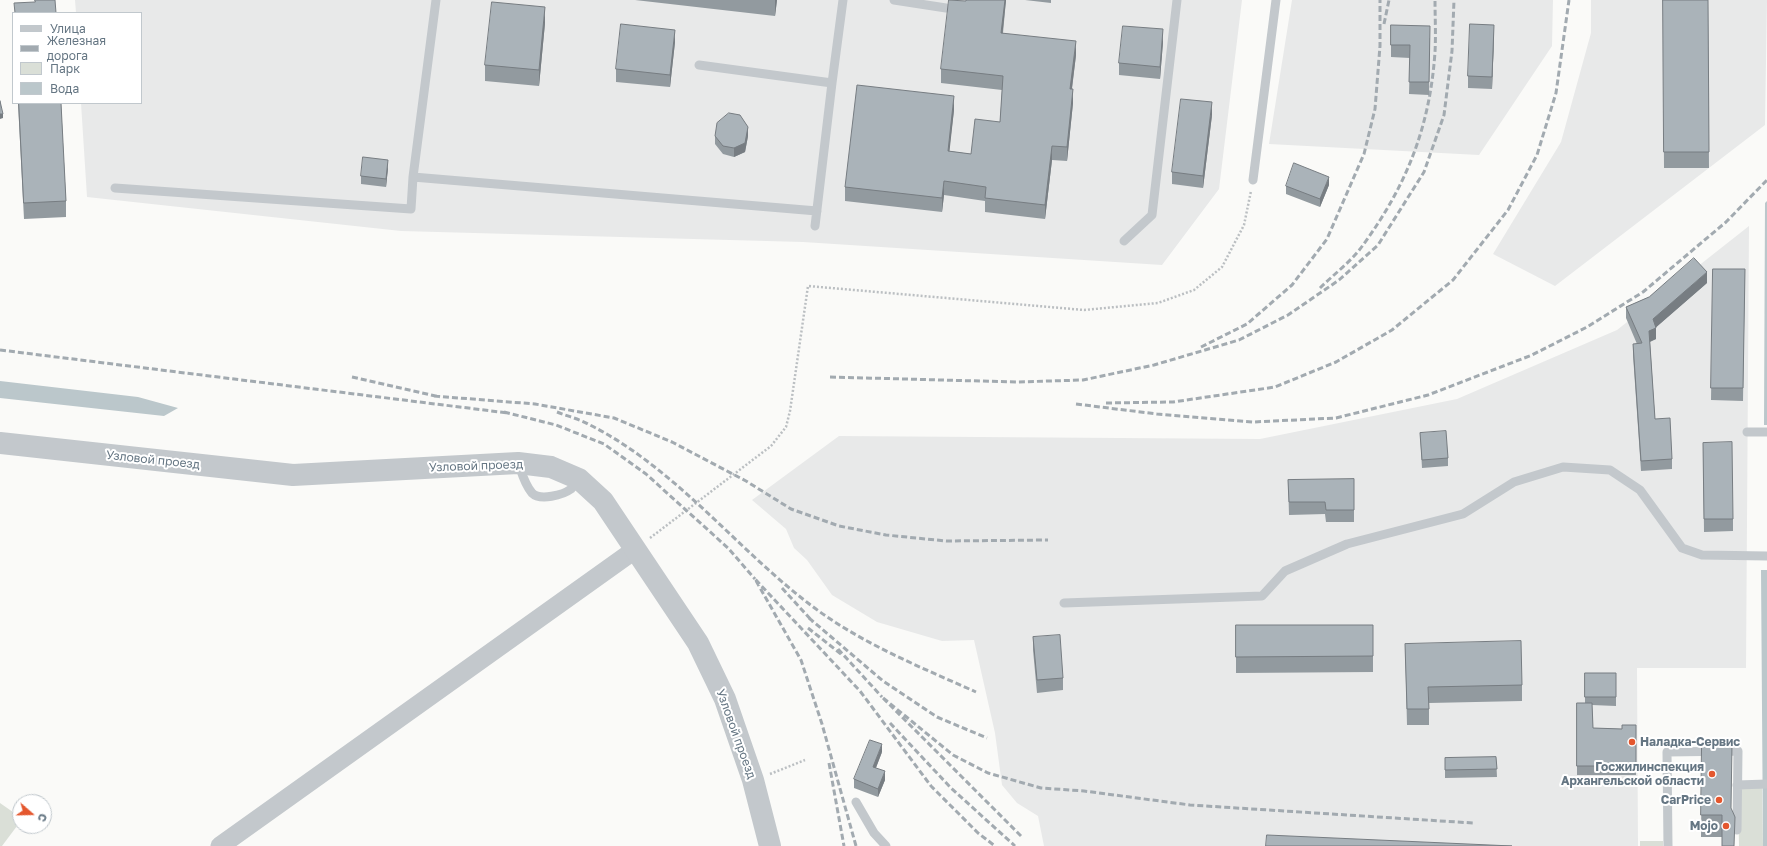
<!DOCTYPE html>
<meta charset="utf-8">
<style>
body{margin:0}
#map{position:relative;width:1767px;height:846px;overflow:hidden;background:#fafaf8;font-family:"Golos Text",sans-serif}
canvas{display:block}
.legend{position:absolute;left:12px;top:12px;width:130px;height:92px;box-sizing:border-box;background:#fff;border:1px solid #c1c8cd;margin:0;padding:5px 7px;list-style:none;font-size:12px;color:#657683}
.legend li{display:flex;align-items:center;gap:8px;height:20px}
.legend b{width:20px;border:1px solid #c1c8cd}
.north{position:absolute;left:12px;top:794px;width:40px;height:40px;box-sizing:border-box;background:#fff;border:1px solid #c1c8cd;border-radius:50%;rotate:110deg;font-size:11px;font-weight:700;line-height:16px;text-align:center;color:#657683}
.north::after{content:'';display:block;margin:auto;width:14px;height:18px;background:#e4572e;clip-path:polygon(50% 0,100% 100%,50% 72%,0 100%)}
</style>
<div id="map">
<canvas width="1767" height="846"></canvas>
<ul class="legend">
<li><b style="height:5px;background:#c3c8cc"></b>Улица</li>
<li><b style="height:5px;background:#a2aab0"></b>Железная дорога</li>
<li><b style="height:11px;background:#dadfd7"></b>Парк</li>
<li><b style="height:11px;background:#bbc7cb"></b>Вода</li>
</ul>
<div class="north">С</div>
</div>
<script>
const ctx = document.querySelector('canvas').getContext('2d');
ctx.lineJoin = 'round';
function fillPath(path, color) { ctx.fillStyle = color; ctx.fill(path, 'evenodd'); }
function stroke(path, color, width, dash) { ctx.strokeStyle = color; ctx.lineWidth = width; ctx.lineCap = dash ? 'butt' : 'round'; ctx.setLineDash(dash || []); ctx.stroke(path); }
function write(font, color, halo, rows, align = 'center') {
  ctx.font = font + ' "Golos Text",sans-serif'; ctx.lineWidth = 4; ctx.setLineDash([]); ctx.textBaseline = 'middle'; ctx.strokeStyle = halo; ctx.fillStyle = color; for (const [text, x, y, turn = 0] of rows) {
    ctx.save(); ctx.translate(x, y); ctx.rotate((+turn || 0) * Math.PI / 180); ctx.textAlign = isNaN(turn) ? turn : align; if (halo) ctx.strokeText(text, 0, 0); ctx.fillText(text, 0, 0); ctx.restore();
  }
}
const built = new Path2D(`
 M75 0H1242L1219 189 1162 265 803 242 401 231 87 197 81 103H141V13H76Z
 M1292 0H1553L1552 46 1479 155 1269 144Z
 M1591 0H1767L1765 125 1555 286 1493 254 1561 142 1591 33Z
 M1749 226 1746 668H1637L1638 846H1044L1038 816 1017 803 1002 785 995 733 974 640 942 641 877 622 832 595 807 560 794 548 786 529 752 500 839 436 1260 439 1457 399 1617 330Z`);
const green = new Path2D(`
 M1738 786H1762L1763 846H1739Z
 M0 803 20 817V822L2 846H0Z
 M1640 841H1663V846H1640Z`);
const water = new Path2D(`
 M1767 201V425H1764L1765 203Z
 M0 381 138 397 178 408 164 416 0 398Z
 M1761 570H1767V846H1763Z`);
const path = new Path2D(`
 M650 538 771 446 786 427 790 411 808 286 1084 310 1158 303 1194 290 1222 267 1244 225 1251 191
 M770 774 805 760`);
const service = new Path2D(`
 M436 0 413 177 817 211
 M894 0 946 8
 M699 65 832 83 843 0
 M1253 180 1276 0
 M115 188 411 209 413 177
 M815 226 832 83
 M1124 241 1152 215 1177 0
 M1747 432H1767
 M519 465C522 474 525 485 532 493 540 501 563 495 571 489 574 486 576 482 579 479
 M1064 603 1262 596 1285 571 1347 544 1463 514 1514 482 1563 467 1610 470 1640 490 1682 548 1702 555 1767 556
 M1737 785 1767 784
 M856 802 874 833 886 846
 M1668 846 1667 752 1738 751 1737 830`);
const minor = new Path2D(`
 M220 846 636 549`);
const tertiary = new Path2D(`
 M0 443 293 475 518 463 551 467 579 479 603 501 698 643 725 699 753 780 770 846`);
const rail = new Path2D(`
 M1384 24 1389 0
 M1320 288C1334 274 1352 261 1363 245 1407 185 1430 126 1435 52 1436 35 1435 17 1435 0
 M1201 347 1247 324 1292 285 1327 239 1364 154 1375 109 1380 46V0
 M0 350 508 413
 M352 377 440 397
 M830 377 1016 382 1083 380 1154 365 1239 340 1288 315 1339 280 1378 245 1424 172 1444 115 1452 51 1454 0
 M434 396 535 404 614 418 672 442 746 481 791 509 839 526 886 535 946 541 1048 540
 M1106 403 1173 402 1275 387 1336 362 1392 330 1453 280 1508 210 1537 155 1556 93 1569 0
 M1076 404 1157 414 1253 422 1336 418 1428 395 1532 355 1587 327 1643 292 1726 222 1767 180
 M504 412 556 425 604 444 646 474 728 548 755 579
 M557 412C567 416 579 419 588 424 673 466 734 546 808 603 858 642 918 666 976 692
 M782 588 813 622
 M809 618 883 681 937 717 987 738
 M808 628 841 654
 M838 649 882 697
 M890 723 951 788 1015 846
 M829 763 844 846
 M1021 836 882 697 953 755 988 773 1041 788 1084 791 1190 805 1473 823
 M856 846 822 724 801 660 755 579 860 691 931 786 978 833 995 846`);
const wall = new Path2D(`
 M635 0H777L775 16Z
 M1006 0 1003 33 1076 55 1072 89 1073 103 1067 161 1052 160 1045 219 985 212V201L944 195 942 212 845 201V187L954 110 949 151 971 154 1000 122 1002 90 941 83V69L966 1Z
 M1025 0H1051V3Z
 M1663 0H1708L1709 168H1664Z
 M545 23 539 86 485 81V65Z
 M1494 37 1492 89 1468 88V76Z
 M1430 38 1429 95 1409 94 1410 58 1391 57V45Z
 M675 42 670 87 616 82V69Z
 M1163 42 1160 79 1119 75V63Z
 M18 103H61L66 201V217L24 219Z
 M1212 115 1203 188 1172 184V172Z
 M715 136H748L745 152 734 157 723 154 715 144Z
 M388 168 386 187 361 184V176Z
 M1329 185 1320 207 1286 194V186Z
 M1713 269H1745L1743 401 1711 400Z
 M1707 283 1656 327V339L1650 342 1655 419 1672 459V469L1641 471 1633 355V344H1637L1626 318V307L1649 297Z
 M1420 433 1448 458V466L1422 468Z
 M1703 443 1733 519V531L1704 532Z
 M1354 479V522H1326L1325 514 1289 515 1288 480Z
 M1236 625H1373V672L1236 673Z
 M1033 637 1063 678V690L1037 693 1033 650Z
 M1405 644 1522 685V701L1429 703V725H1407Z
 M1585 673H1616V706L1592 705 1593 728 1622 729 1636 725V775H1577V703H1585Z
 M1702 743H1732L1722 837H1701Z
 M882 752 876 768 885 780 878 797 854 788V779Z
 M1496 757 1497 777 1445 778V758Z`);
const shadedWall = new Path2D(`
 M775 0H777L775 16Z
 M1005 0H1006L1001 47V33Z
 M545 7V23L539 86V70Z
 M1494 25V37L1492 89V77Z
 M1163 29V42L1160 79V67Z
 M675 30V42L670 87V75Z
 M1076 41V55L1070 103V89Z
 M1073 89V103L1067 161V147Z
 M954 96V110L948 165V151Z
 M1212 102V115L1203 188V176Z
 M0 114H3V118L0 119Z
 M748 127V136L745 152 734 157V148Z
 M1052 146V160L1045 219V205Z
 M388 160V168L386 187V179Z
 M1329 177V185L1320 207V199Z
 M944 181V195L942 212V198Z
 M1707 272V283L1653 330 1656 328V339L1649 342V331L1653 319Z
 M882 744V752L873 775V767Z
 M885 771V780L878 797V789Z`);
const building = new Path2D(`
 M35 0H55L56 13H15L14 3 35 2Z
 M949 0 966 1V0H1005L1001 33 1076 41 1070 89H1073L1067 147 1052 146 1045 205 985 198 986 187 944 181 942 198 845 187 857 85 954 96 948 151 971 154 975 119 1000 122 1003 76 941 69Z
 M1663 0H1708L1709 152H1664Z
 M492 2 545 7 539 70 485 65Z
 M621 24 675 30 670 75 616 69Z
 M1470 24 1494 25 1492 77 1468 76Z
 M1391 25 1430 26 1429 82H1409L1410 45H1391Z
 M1123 26 1163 29 1160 67 1119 63Z
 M1181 99 1212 102 1203 176 1172 172Z
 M0 101 3 114H0Z
 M19 103H61L66 201 24 203Z
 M729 113 740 115 748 127 745 143 734 148 723 146 715 136 717 123Z
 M363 157 388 160 386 179 361 176Z
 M1294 163 1329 177 1320 199 1286 186Z
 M1694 258 1707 272 1653 319 1656 328 1649 331 1655 419 1670 418 1672 459 1641 461 1633 344 1642 343 1626 307 1649 297Z
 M1713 269H1745L1743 388H1711Z
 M1446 431 1448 458 1422 460 1420 433Z
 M1732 442 1733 519H1704L1703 443Z
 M1354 479V510H1326L1325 502H1289L1288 480Z
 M1236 625H1373V656L1236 657Z
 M1060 635 1063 678 1037 680 1033 637Z
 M1521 641 1522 685 1428 687 1429 709H1407L1405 644Z
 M1585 673H1616V697H1585Z
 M1577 703H1592L1593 728 1622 729V725H1636V766H1577Z
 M870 740 882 744 873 767 885 771 878 789 854 779Z
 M1702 743H1732L1731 808 1735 817 1734 846H1722V815H1701Z
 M1496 757 1497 769 1445 770V758Z
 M1267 835 1512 846H1266Z`);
const markers = [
 [1632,742,4,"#e4572e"],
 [1712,774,4,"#e4572e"],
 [1719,800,4,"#e4572e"],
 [1726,826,4,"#e4572e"]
];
const streetNames = [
 ["Узловой проезд",153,460,6],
 ["Узловой проезд",476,466,-2],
 ["Узловой проезд",736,734,70]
];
const poiNames = [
 ["Наладка-Сервис",1640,742,"left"],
 ["Госжилинспекция",1704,767],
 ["Архангельской области",1704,781],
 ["CarPrice",1711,800],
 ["Mojo",1718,826]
];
fillPath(built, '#e8e9e9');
fillPath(green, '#dadfd7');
fillPath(water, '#bbc7cb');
stroke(path, '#bbbfc2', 2.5, [2, 2]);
stroke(service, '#c3c8cc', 9);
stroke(minor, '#c3c8cc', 19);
stroke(tertiary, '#c3c8cc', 22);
stroke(rail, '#a2aab0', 3, [6, 3]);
fillPath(wall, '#929a9f');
fillPath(shadedWall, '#777d82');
fillPath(building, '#aab3b9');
stroke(building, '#777d82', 1);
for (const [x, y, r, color] of markers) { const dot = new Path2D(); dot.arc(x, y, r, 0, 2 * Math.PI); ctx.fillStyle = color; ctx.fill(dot); stroke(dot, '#fff', 1.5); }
write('12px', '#657683', '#fff', streetNames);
write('bold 12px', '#657683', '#fff', poiNames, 'right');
</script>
